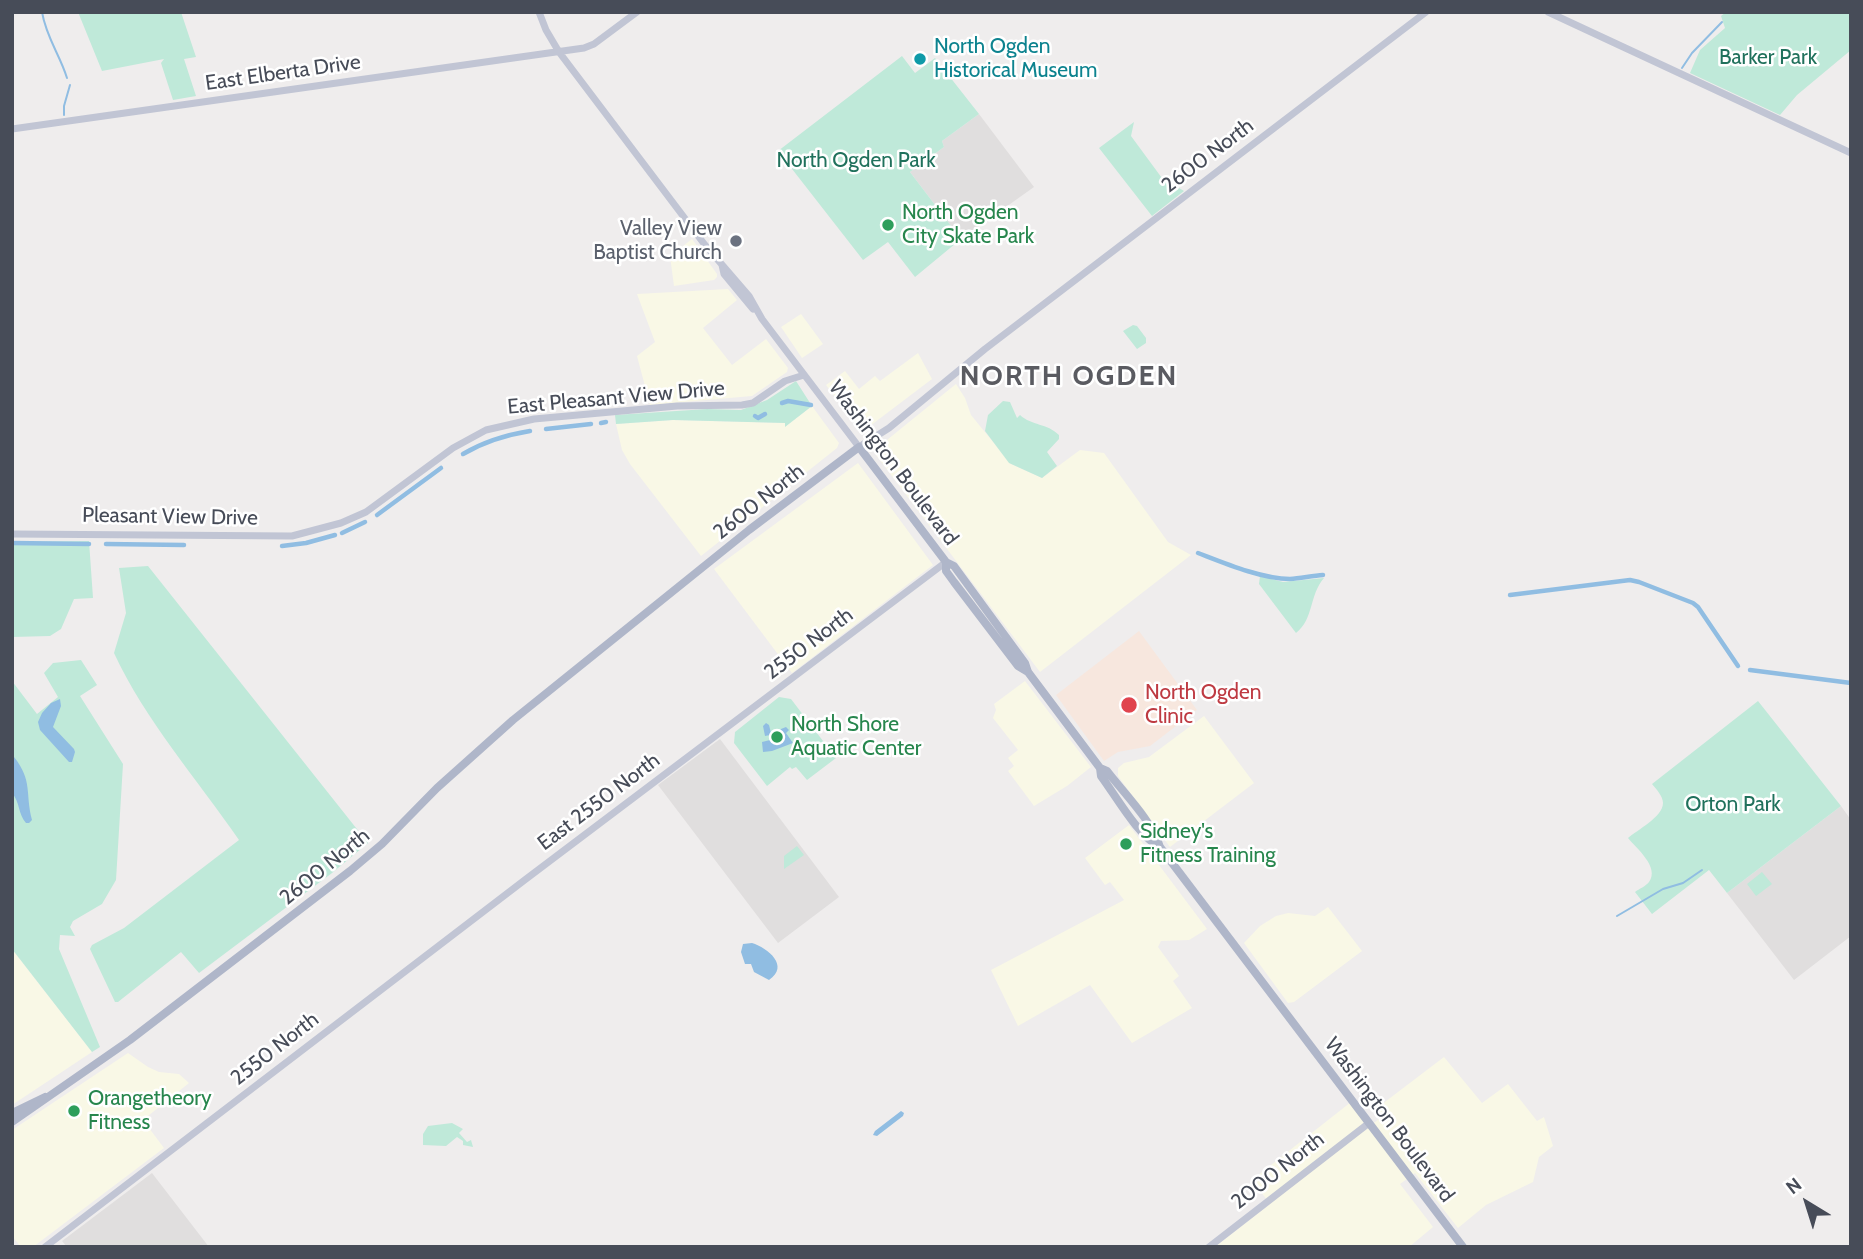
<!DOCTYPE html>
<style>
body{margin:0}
#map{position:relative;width:1863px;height:1259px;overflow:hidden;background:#efeded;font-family:Cabin,sans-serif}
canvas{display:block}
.frame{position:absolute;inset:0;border:14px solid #474c58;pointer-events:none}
.north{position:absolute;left:1772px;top:1168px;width:70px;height:70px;-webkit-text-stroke:5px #fff;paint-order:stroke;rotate:322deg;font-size:19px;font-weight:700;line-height:28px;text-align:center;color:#474c58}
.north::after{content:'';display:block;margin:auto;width:24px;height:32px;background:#474c58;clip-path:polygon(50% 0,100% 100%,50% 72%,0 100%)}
</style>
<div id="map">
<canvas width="1863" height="1259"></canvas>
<div class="frame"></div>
<div class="north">N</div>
</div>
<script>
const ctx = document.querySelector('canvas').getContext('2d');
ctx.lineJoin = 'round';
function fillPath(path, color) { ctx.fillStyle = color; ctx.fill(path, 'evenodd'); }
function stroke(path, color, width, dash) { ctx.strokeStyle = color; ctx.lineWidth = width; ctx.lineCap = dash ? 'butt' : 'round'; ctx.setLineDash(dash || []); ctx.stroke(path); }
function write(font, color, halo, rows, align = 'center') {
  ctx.font = font + ' Cabin,sans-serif'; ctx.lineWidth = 5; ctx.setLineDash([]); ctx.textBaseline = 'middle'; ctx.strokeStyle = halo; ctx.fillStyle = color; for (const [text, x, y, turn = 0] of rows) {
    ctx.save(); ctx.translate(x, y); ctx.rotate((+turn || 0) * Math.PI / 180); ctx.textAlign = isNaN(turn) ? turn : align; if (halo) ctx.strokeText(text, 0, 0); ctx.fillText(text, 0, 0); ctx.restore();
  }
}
const commercial = new Path2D(`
 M692 239 717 274V277L714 280 674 286 670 256Z
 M728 289 737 300 703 328 732 365 766 339 788 368 787 372 752 396 650 405 637 356 655 342 637 294Z
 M801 314 823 344 802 358 781 327Z
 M918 353 932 379 862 432 826 385 845 371 859 389 875 376 880 381Z
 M956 384 965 398 971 415 1011 464 1042 478 1080 450 1104 453 1168 542 1191 555 1040 672 876 455 877 448 882 444Z
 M812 406 839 443 837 448 701 556 630 464 622 450 616 424 673 420 785 423 786 426Z
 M858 463 933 565 792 673 714 569Z
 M1025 681 1091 767 1067 786 1034 806 1008 771 1014 766 1008 758 1018 750 993 718 996 710 994 704Z
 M1204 716 1254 783 1170 847 1118 776V768L1124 763 1149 757Z
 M1129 825 1207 929 1189 940 1161 941 1158 947 1179 976 1173 981 1192 1008 1132 1043 1090 985 1018 1026 991 970 1124 900 1110 882 1105 885 1085 858Z
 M1328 907 1362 951 1294 1002 1288 1003 1244 943 1260 926 1276 916 1288 913 1315 916Z
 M12 949 92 1052 12 1105Z
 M128 1053 148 1067 159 1072 179 1074 189 1083 143 1120 164 1148 33 1247H21L12 1236V1130Z
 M1444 1057 1482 1103 1508 1084 1537 1121 1544 1117 1553 1146 1539 1157 1533 1182 1486 1205 1458 1228 1415 1173 1400 1184 1433 1227 1409 1247H1215L1270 1204 1252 1180 1351 1102 1370 1126 1379 1119 1373 1111Z`);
const education = new Path2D(`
 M979 114 1034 187 961 239 910 172 944 147 942 141Z
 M720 739 839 897 778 943 658 785Z
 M1841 806 1851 820V936L1794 980 1727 893Z
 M152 1173 209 1247H67L62 1241Z`);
const medical = new Path2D(`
 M1139 631 1197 710 1150 746 1118 752 1104 761 1056 695Z`);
const green = new Path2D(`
 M78 12H181L196 57 184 59 196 96 173 100 161 63 164 59 102 71Z
 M1726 12H1851V50L1797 95 1780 115 1690 73 1700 50 1725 28 1721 16Z
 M902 56 915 73 935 58 979 114 942 141 944 147 910 172 961 239 915 277 888 242 863 260 778 151Z
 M1134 122 1131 136 1170 189 1179 188 1184 191 1152 216 1099 148Z
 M1133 325 1137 326 1146 338V343L1137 349 1123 331Z
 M796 381 812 406 785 427V423L673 420 616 424 615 415 707 409 741 410 767 400Z
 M1003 401 1010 402 1017 418 1020 415C1032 426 1047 423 1059 435V439L1047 452 1057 466 1042 478 1009 463 985 431 988 415Z
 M89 541 93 598 74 599 61 629 50 636 12 637V542Z
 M148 566 368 843 332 873 199 973 181 952 118 1002H115L90 949 92 945 124 928 239 840C197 779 145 720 114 653L126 613 119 568Z
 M1260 576 1283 582 1324 578C1309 595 1314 619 1296 633L1259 584Z
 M81 660 97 685 80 696 123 764 116 880 102 904 73 921 70 927 75 936 60 935 59 949 100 1047 92 1052 12 949V681L37 714 58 697 44 673 53 663Z
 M779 697 791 699 836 758 807 780 796 767 792 769 790 767 767 786 734 743 735 732Z
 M1758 701 1841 806 1727 893 1709 870 1652 914 1635 892C1639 889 1646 886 1649 882 1660 867 1636 848 1628 838 1637 830 1663 817 1663 803 1663 796 1656 789 1652 784Z
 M797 846 804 855 784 869V856Z
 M1762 872 1772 884 1756 896 1747 884Z
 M452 1123 463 1129 459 1133 467 1142 471 1140 473 1147 463 1145V1141L457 1137 446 1146 423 1145V1134L428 1126Z`);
const water = new Path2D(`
 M60 699 61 706 53 727 74 749 75 752 72 762H69L40 730 38 722 42 713 51 703Z
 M766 723 769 725 771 733 786 727 789 730 786 733 793 743 772 751 763 752 762 742 770 740V735L765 736 763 726Z
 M14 757C33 781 25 793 32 820L29 823H26C18 814 20 802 12 793Z
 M752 943C768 948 790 966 769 980L754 972 751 964H745L741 952 743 944Z
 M901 1111 904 1113 903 1116 877 1136 873 1135 875 1131Z`);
const stream = new Path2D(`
 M42 12C46 37 60 55 67 78
 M1682 68 1692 53 1722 22
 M64 115V106L70 85
 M1617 916 1663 889 1683 883 1702 870`);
const canal = new Path2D(`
 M782 403 788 401 811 405
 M755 416 758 418 765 414
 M601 423 606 422
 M546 429 591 424
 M463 454C485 441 505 435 530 431
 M377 515 441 468
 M342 533 365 522
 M12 543 89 544
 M106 544 184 545
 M282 546 306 543 335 535
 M1198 553C1224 563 1262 579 1290 579 1301 578 1312 576 1323 575
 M1510 595 1630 580 1639 582 1693 603 1698 607 1738 666
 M1750 670 1851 683`);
const secondary = new Path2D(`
 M539 12 546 30 559 52 705 245 749 296 762 319 859 447 889 428 985 349 1426 12
 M1548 12 1851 153
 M12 129 584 48 594 44 637 12
 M722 265 724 274 753 309
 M12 534 292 536 341 523 366 512 453 448 486 430 534 419 677 406 742 405 753 403 785 381 804 375
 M45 1247 526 879 946 562
 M1209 1247 1369 1123`);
const primary = new Path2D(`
 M946 562V571L954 582 1018 666 1028 672
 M1100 768 1107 771C1123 792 1153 822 1160 847L1463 1247
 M12 1113 45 1097
 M12 1122 130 1040 350 871 382 844 437 788 513 720 749 530 859 447 946 562 954 566 1025 663 1028 672 1100 768 1101 776C1116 796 1138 836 1160 847`);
const markers = [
 [920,59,7,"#0f9aa8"],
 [888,225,7,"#2e9e5b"],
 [736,241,7,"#6b7280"],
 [1129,705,9,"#e0444e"],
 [777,737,7,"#2e9e5b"],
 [1126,844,7,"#2e9e5b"],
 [74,1111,7,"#2e9e5b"]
];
const cultureNames = [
 ["North Ogden",934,47],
 ["Historical Museum",934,71]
];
const parkNames = [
 ["Barker Park",1768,58],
 ["North Ogden Park",856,161],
 ["Orton Park",1733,805]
];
const streetNames = [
 ["East Elberta Drive",283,73,-8],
 ["2600 North",1208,156,-37],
 ["East Pleasant View Drive",616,398,-5],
 ["Washington Boulevard",893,463,53],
 ["2600 North",759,502,-38],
 ["Pleasant View Drive",170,517,1],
 ["2550 North",809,644,-37],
 ["East 2550 North",599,802,-37],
 ["2600 North",325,867,-39],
 ["2550 North",275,1049,-38],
 ["Washington Boulevard",1389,1120,53],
 ["2000 North",1278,1171,-38]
];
const leisureNames = [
 ["North Ogden",902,213],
 ["City Skate Park",902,237],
 ["North Shore",791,725],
 ["Aquatic Center",791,749],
 ["Sidney's",1140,832],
 ["Fitness Training",1140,856],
 ["Orangetheory",88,1099],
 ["Fitness",88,1123]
];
const worshipNames = [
 ["Valley View",722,229],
 ["Baptist Church",722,253]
];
const healthNames = [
 ["North Ogden",1145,693],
 ["Clinic",1145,717]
];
const districtNames = [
 ["NORTH OGDEN",1069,377]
];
fillPath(commercial, '#f9f8e6');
fillPath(education, '#e0dede');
fillPath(medical, '#f7e7de');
fillPath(green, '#bfe9d9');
fillPath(water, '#90bde2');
stroke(stream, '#90bde2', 2);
stroke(canal, '#90bde2', 4.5);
stroke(secondary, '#c1c5d4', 7);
stroke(primary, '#afb6c9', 8);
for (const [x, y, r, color] of markers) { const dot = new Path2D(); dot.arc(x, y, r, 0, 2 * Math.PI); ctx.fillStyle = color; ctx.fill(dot); stroke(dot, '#fff', 2.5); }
write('21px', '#0d838f', '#fff', cultureNames, 'left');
write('21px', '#20715c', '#fff', parkNames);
write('21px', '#474c58', '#fff', streetNames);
write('21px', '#27864d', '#fff', leisureNames, 'left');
write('21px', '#5b616d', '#fff', worshipNames, 'right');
write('21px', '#be3a42', '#fff', healthNames, 'left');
ctx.letterSpacing = '2px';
write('bold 28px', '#5a5b61', '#fff', districtNames);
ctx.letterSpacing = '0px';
</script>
